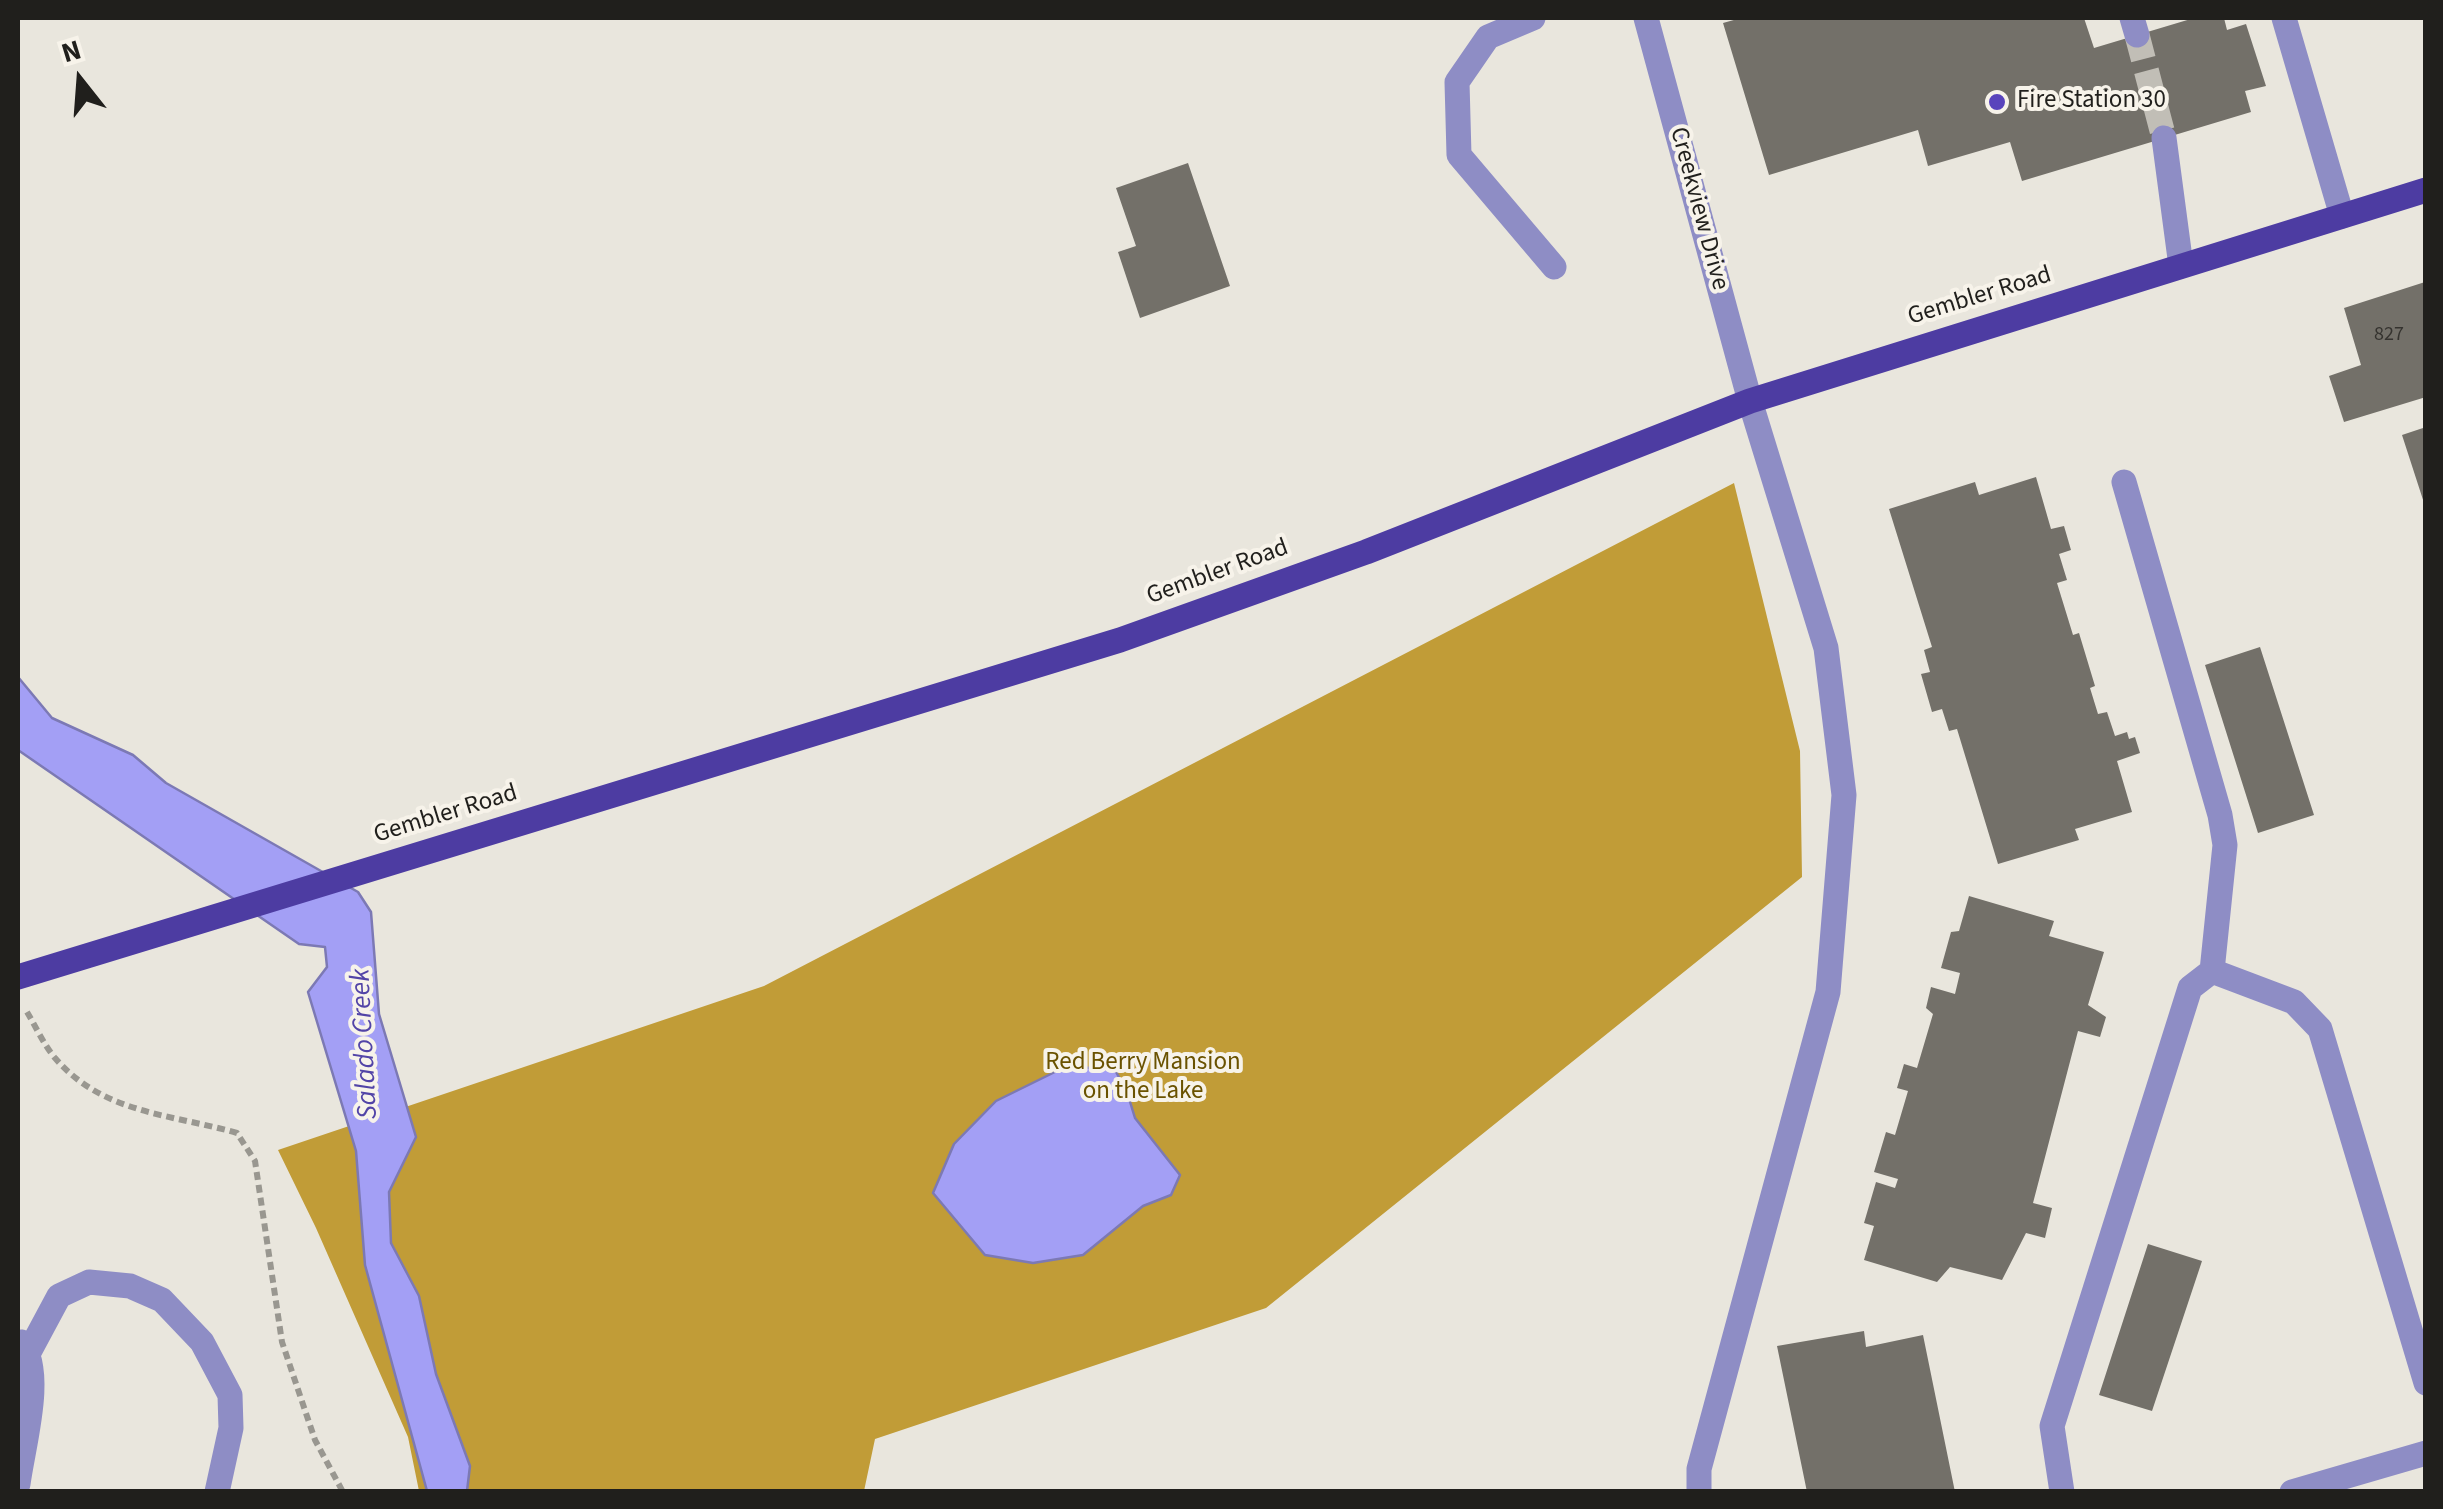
<!DOCTYPE html>
<style>
body{margin:0}
#map{position:relative;width:2443px;height:1509px;overflow:hidden;background:#e9e6dd;font-family:"Source Sans 3",sans-serif}
canvas{display:block}
.frame{position:absolute;inset:0;border:20px solid #201f1c;pointer-events:none}
.north{position:absolute;left:30px;top:30px;width:100px;height:100px;-webkit-text-stroke:8px #f7f3ea;paint-order:stroke;rotate:343deg;font-size:28px;font-weight:700;line-height:40px;text-align:center;color:#201f1c}
.north::after{content:'';display:block;margin:auto;width:35px;height:45px;background:#201f1c;clip-path:polygon(50% 0,100% 100%,50% 72%,0 100%)}
</style>
<div id="map">
<canvas width="2443" height="1509"></canvas>
<div class="frame"></div>
<div class="north">N</div>
</div>
<script>
const ctx = document.querySelector('canvas').getContext('2d');
ctx.lineJoin = 'round';
function fillPath(path, color) { ctx.fillStyle = color; ctx.fill(path, 'evenodd'); }
function stroke(path, color, width, dash) { ctx.strokeStyle = color; ctx.lineWidth = width; ctx.lineCap = dash ? 'butt' : 'round'; ctx.setLineDash(dash || []); ctx.stroke(path); }
function write(font, color, halo, rows, align = 'center') {
  ctx.font = font + ' "Source Sans 3",sans-serif'; ctx.lineWidth = 8; ctx.setLineDash([]); ctx.textBaseline = 'middle'; ctx.strokeStyle = halo; ctx.fillStyle = color; for (const [text, x, y, turn = 0] of rows) {
    ctx.save(); ctx.translate(x, y); ctx.rotate((+turn || 0) * Math.PI / 180); ctx.textAlign = isNaN(turn) ? turn : align; if (halo) ctx.strokeText(text, 0, 0); ctx.fillText(text, 0, 0); ctx.restore();
  }
}
const forest = new Path2D(`
 M1734 483 1800 751 1802 877 1266 1308 875 1439 864 1491H419L408 1437 316 1228 278 1150 764 986Z`);
const water = new Path2D(`
 M18 677 52 718 133 755 166 783 358 892 371 912 379 1014 416 1137 389 1192 391 1243 419 1296 436 1374 470 1466 467 1491H427L365 1265 356 1151 308 992 327 967 325 947 299 944 18 750Z
 M1067 1066 1115 1070 1127 1092 1135 1118 1180 1175 1171 1195 1143 1206 1083 1255 1033 1263 985 1255 933 1193 954 1144 996 1101Z`);
const building = new Path2D(`
 M1741 18H2084L2094 48 2194 18H2224L2227 30 2246 24 2266 86 2245 91 2251 112 2022 181 2010 142 1928 166 1918 130 1769 175 1723 23Z
 M1188 163 1230 286 1140 318 1118 252 1136 246 1116 188Z
 M2425 282 2426 397 2344 422 2329 376 2361 365 2344 308Z
 M2426 427V506H2425L2402 435Z
 M2036 477 2051 529 2064 526 2071 550 2059 554 2067 580 2057 583 2073 635 2079 633 2095 686 2090 688 2098 714 2107 712 2115 736 2127 732 2129 739 2135 737 2140 753 2117 761 2132 812 2075 829 2079 840 1998 864 1957 729 1949 731 1942 709 1932 712 1921 674 1930 672 1924 650 1932 647 1889 509 1975 482 1979 495Z
 M2260 647 2314 815 2258 833 2205 665Z
 M1969 896 2054 921 2049 936 2104 952 2088 1005 2106 1017 2100 1037 2078 1031 2033 1203 2052 1208 2045 1238 2026 1233 2002 1280 1950 1267 1937 1282 1864 1260 1874 1226 1864 1223 1876 1182 1895 1188 1898 1179 1874 1172 1886 1132 1895 1135 1908 1091 1897 1088 1904 1064 1917 1068 1933 1014 1926 1008 1931 987 1955 994 1960 973 1941 968 1951 932 1959 931Z
 M2148 1244 2202 1261 2152 1411 2099 1395Z
 M1864 1331 1866 1347 1923 1335 1955 1492H1807L1777 1346Z`);
const minorTunnel = new Path2D(`
 M2137 35 2164 138`);
const path = new Path2D(`
 M27 1012C36 1027 44 1045 55 1058 103 1114 171 1114 237 1133L255 1161 282 1342 315 1440 343 1492`);
const minor = new Path2D(`
 M1533 18 1488 37 1457 82 1459 155 1554 267
 M1646 18 1750 401 1826 648 1844 795 1828 992 1699 1469V1492
 M2132 18 2137 35
 M2284 18 2342 216
 M2164 138 2181 266
 M2124 482 2220 815 2225 845 2212 971
 M29 1352 59 1296 89 1282 130 1286 162 1300 202 1342 230 1395 231 1428 217 1492
 M18 1484C23 1445 45 1373 21 1342
 M2062 1492 2052 1426 2190 988 2212 971 2294 1002 2320 1029 2426 1383
 M2292 1492 2426 1453`);
const major = new Path2D(`
 M18 977 1120 640 1366 552 1750 401 2426 190`);
const markers = [
 [1997,102,10,"#5944bc"]
];
const numberNames = [
 ["827",2389,336]
];
const poiNames = [
 ["Fire Station 30",2017,102]
];
const streetNames = [
 ["Creekview Drive",1698,209,75],
 ["Gembler Road",1980,297,-17],
 ["Gembler Road",1218,573,-20],
 ["Gembler Road",446,815,-17]
];
const parkNames = [
 ["Red Berry Mansion",1143,1064],
 ["on the Lake",1143,1093]
];
const waterNames = [
 ["Salado Creek",366,1044,-93]
];
fillPath(forest, '#c19c37');
fillPath(water, '#a39ff5');
stroke(water, '#7c79b4', 2.5);
fillPath(building, '#737069');
stroke(minorTunnel, '#c1beb6', 25, [25, 12]);
stroke(path, '#999790', 6, [8, 5]);
stroke(minor, '#8e8dc5', 25);
stroke(major, '#4d3ca2', 25);
for (const [x, y, r, color] of markers) { const dot = new Path2D(); dot.arc(x, y, r, 0, 2 * Math.PI); ctx.fillStyle = color; ctx.fill(dot); stroke(dot, '#f7f3ea', 4); }
write('20px', '#35332f', null, numberNames);
write('25px', '#201f1c', '#f7f3ea', poiNames, 'left');
write('25px', '#201f1c', '#f7f3ea', streetNames);
write('25px', '#6a5200', '#f7f3ea', parkNames);
write('italic 28px', '#5244a7', '#f7f3ea', waterNames);
</script>
